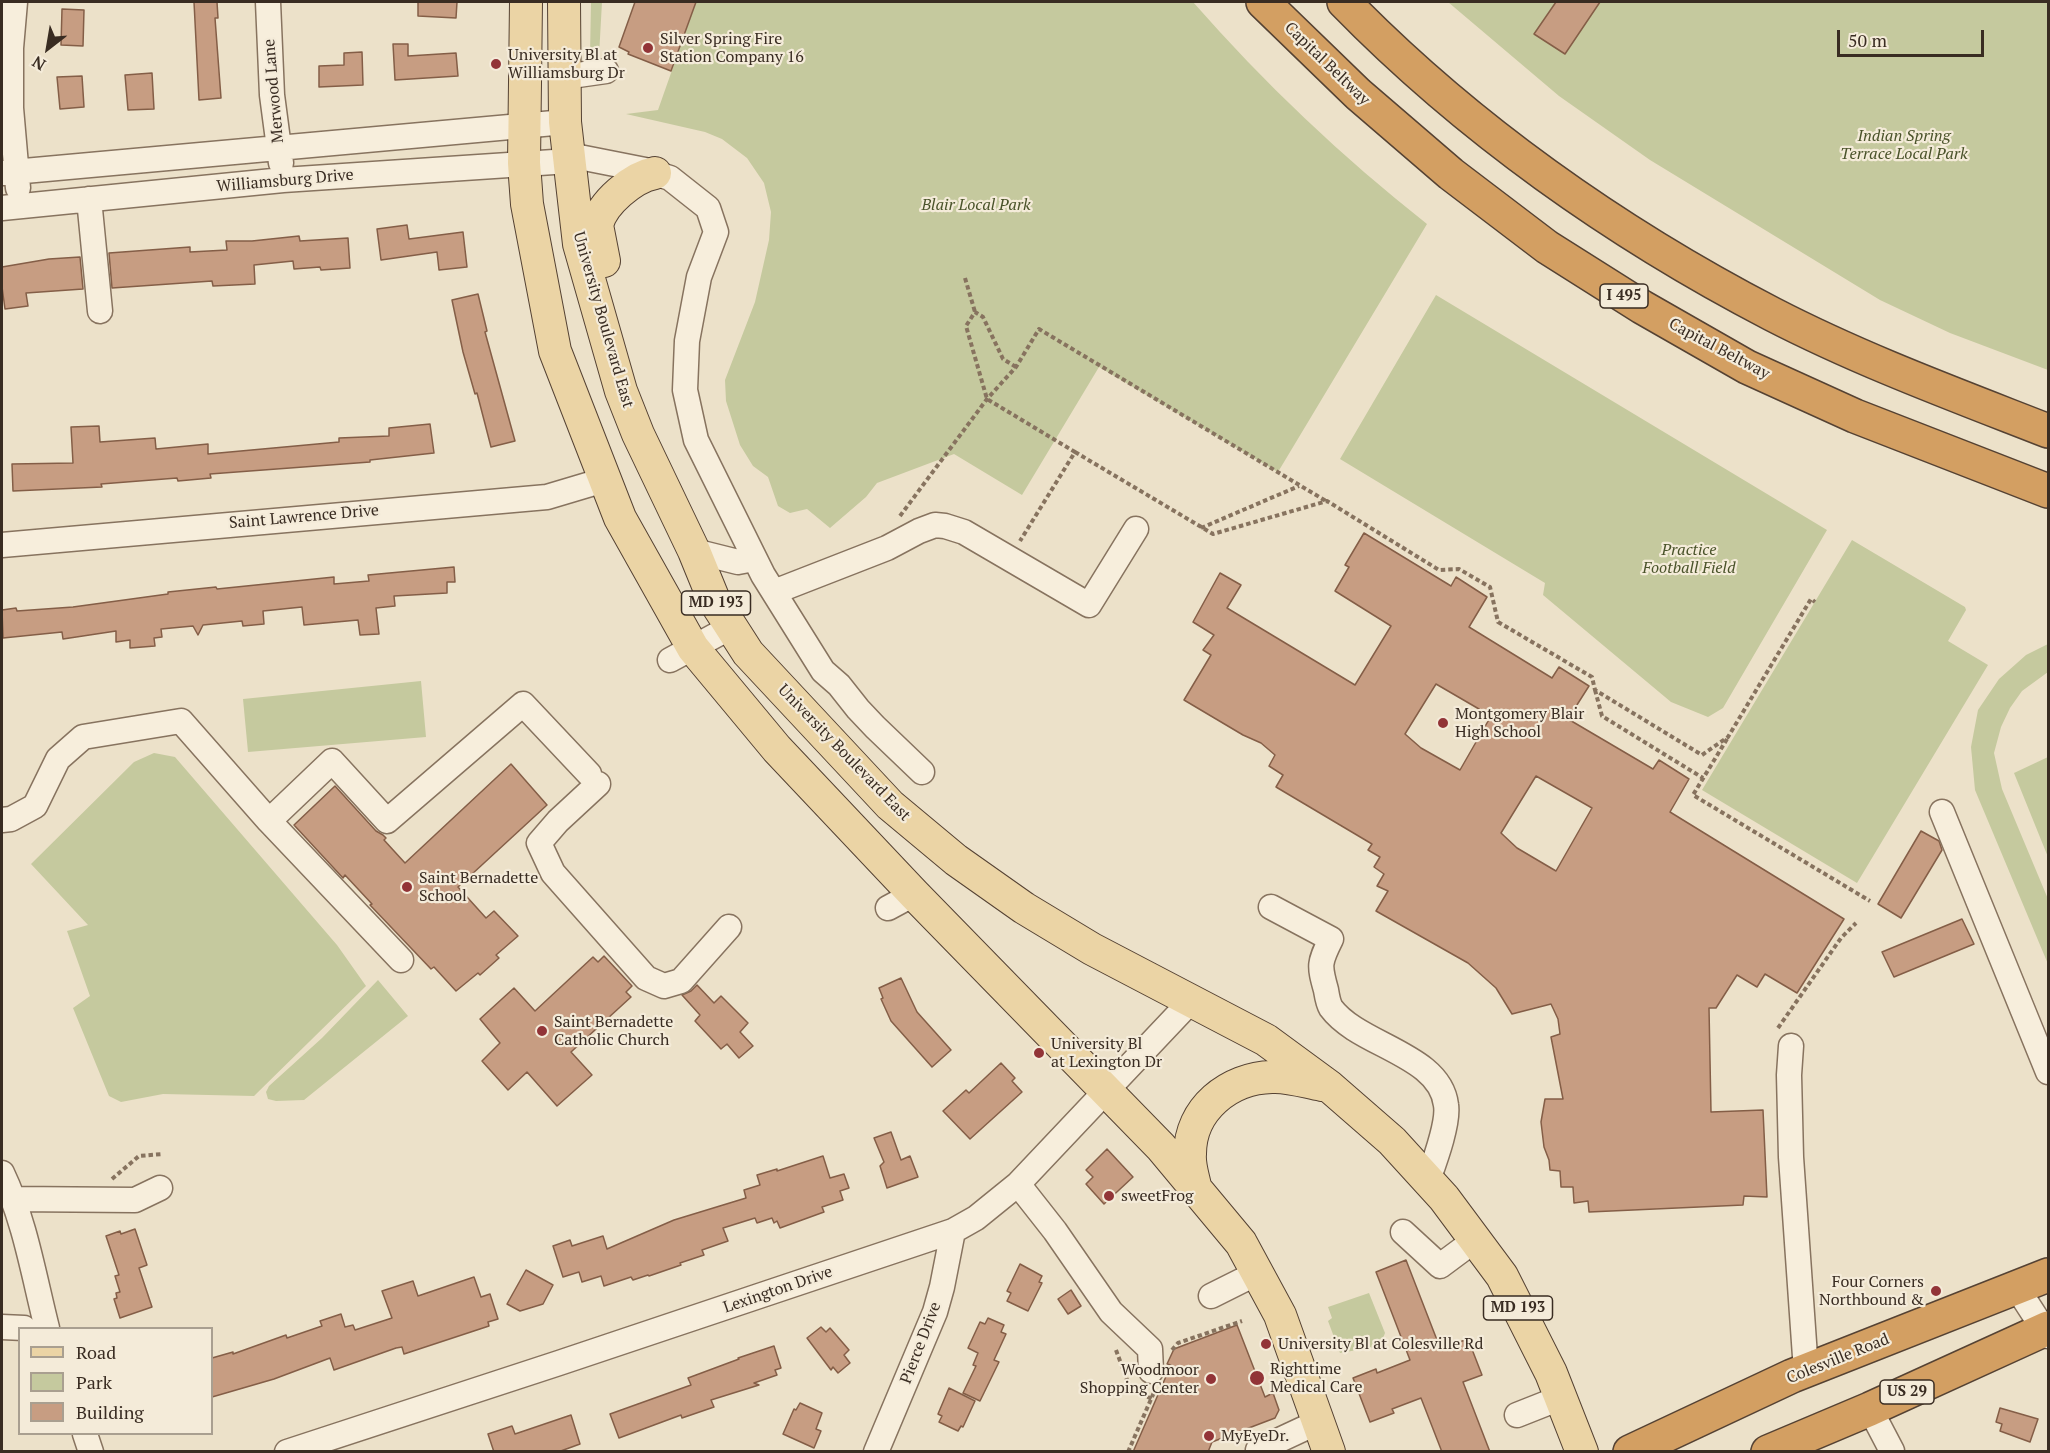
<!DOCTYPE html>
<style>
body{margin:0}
#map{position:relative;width:2050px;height:1453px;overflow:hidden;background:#ece1c9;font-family:"PT Serif",serif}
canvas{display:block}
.frame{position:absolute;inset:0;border:3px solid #392c22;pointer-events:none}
.legend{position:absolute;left:18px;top:1327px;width:195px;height:108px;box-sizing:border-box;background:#f4ebd9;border:2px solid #a99f90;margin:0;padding:8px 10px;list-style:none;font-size:18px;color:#392c22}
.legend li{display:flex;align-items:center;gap:12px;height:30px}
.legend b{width:30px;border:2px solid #a99f90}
.north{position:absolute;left:18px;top:18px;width:60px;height:60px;-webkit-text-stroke:4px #f4ebd9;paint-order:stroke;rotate:211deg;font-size:16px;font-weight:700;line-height:24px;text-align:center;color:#392c22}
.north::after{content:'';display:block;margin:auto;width:21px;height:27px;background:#392c22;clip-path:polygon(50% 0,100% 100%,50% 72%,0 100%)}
.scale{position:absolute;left:1837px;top:30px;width:147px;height:27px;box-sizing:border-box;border:3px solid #392c22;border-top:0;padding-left:8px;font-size:18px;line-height:21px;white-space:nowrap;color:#392c22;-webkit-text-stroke:4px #f4ebd9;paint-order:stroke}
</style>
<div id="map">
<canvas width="2050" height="1453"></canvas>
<div class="frame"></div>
<ul class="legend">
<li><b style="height:8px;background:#ebd4a5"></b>Road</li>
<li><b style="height:16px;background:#c5c99e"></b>Park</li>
<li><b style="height:16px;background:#c79d82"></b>Building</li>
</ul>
<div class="north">N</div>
<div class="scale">50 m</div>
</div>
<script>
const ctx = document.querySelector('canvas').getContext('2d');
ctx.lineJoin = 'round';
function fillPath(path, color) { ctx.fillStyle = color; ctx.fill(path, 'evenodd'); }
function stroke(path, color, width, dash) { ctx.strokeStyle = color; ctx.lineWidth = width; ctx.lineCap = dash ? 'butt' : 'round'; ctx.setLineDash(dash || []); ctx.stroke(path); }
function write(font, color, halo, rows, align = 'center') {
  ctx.font = font + ' "PT Serif",serif'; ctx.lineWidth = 4.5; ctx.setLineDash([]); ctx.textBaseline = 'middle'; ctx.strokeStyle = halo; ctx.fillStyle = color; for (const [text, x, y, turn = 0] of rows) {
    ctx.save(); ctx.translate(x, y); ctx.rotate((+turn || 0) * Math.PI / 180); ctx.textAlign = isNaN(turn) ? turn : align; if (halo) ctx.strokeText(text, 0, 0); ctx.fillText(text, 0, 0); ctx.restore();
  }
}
const green = new Path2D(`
 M591 2H602L599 56H590Z
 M696 2H1193C1264 83 1342 157 1427 224L1278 472 1099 367 1022 495 954 454 877 483 866 497 830 528 807 509 790 513 778 506 768 477 753 466 740 445 726 401 725 380 755 302 769 240 771 212 764 183 747 158 722 139 705 132 626 114 658 110Z
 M1448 2H2048V370L1950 333 1880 300 1650 160 1559 96Z
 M1436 295 1827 530 1723 708 1708 717 1671 702 1543 595 1545 583 1340 459Z
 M1852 540 1965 607 1966 610 1948 641 1988 665 1857 883 1702 790Z
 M2048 644V672L2022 691 2010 708 2001 727 1994 753 2002 789 2048 899V964L1975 790 1971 747 1978 710 1999 679 2026 655Z
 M421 681 426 737 248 752 243 699Z
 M154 753 175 757 337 945 366 986 254 1096 163 1094 121 1102 109 1096 73 1008 90 996 67 931 88 925 31 864 134 762Z
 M2048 757V857L2014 773Z
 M378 980 408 1016 304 1100 276 1101 268 1099 266 1092 269 1086 322 1038Z
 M1369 1293 1385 1333 1380 1346 1340 1353 1328 1321 1332 1318 1328 1307Z`);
const building = new Path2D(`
 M194 2H217L218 18H215L221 98 199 100Z
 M418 2H457L456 18 418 16Z
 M635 2H696L671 71 628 54 629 52 619 47Z
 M1556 2H1600L1565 54 1534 34Z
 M62 9 84 10 83 46 61 45Z
 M393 44H408V56L456 53 458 76 395 80Z
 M362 52 363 85 319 87V66L344 65V53Z
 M152 73 154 109 128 110 125 75Z
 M82 76 84 107 60 109 57 77Z
 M407 225 409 239 463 232 467 267 439 270 437 252 381 260 377 229Z
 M299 236 300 241 348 238 350 268 321 270 320 267 294 269 293 261 254 265 255 284 213 286 212 281 112 288 109 253 190 247V252L227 250 226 241H252Z
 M80 257 83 289 26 293 28 306 5 309 2 287V267L49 259Z
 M478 294 487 331 485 332 515 441 491 447 477 393 475 394 463 352 452 300Z
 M430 424 434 453 370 460V462L210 474 211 478 178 481 177 478 101 484 102 487 13 491 12 464 73 463 71 427 99 426 100 442 155 438 156 449 208 444V454L339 442V438L389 436V428Z
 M1364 533 1451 586 1456 577 1487 597 1469 627 1552 678 1559 667 1589 686 1568 719 1653 769 1659 760 1689 779 1670 812 1844 919 1797 993 1765 974 1757 987 1737 975 1716 1008H1709L1711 1112 1763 1110 1767 1197 1744 1196 1743 1205 1589 1212 1588 1201 1574 1203 1573 1187H1561L1560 1171 1550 1170 1549 1160 1544 1147 1541 1122 1545 1099H1563L1551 1037 1560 1034 1558 1019 1551 1004 1512 1014 1496 988 1468 963 1376 911 1388 891 1377 886 1384 874 1374 867 1380 857 1368 850 1372 844 1276 787 1283 775 1269 766 1275 755 1261 743 1243 735 1184 700 1211 655 1203 650 1214 635 1193 622 1220 573 1241 585 1227 608 1355 685 1391 626 1335 591 1349 567 1345 565ZM1436 684 1491 716 1460 770 1421 748 1405 734ZM1536 776 1592 808 1556 871 1517 848 1501 833Z
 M454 567 455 582H447V593L394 596 395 606 376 608 379 634 360 635 358 620 304 625 302 607 263 611 264 624 243 626 242 621 203 625 198 635 193 626 161 629 162 637 154 638 155 646 130 648V640L116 642V631L63 639 62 632 3 638 2 610 16 608 17 611 73 607 168 594V592L216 587 217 589 334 577V584L369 581 368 575Z
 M511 764 547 805 458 887 486 918 494 911 518 936 496 955 499 958 480 975 478 973 456 991 434 967 431 969 370 905 372 904 345 875 343 878 294 825 335 786 376 831 383 835 386 838 384 840 405 863Z
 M1921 831 1939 841 1942 850 1901 918 1878 904Z
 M1962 919 1974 944 1894 977 1882 952Z
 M604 956 632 986 626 992 631 997 571 1052 592 1075 557 1106 527 1072 508 1090 482 1061 500 1043 480 1019 514 988 535 1011 593 957 598 962Z
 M901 978 917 1012 951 1050 932 1067 891 1021 881 999 883 998 879 988Z
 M697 985 714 1003 721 996 748 1023 740 1032 753 1046 739 1058 727 1044 721 1049 695 1021 700 1015 682 995 691 991Z
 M1001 1063 1015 1078 1012 1081 1022 1092 970 1139 943 1111 966 1090 969 1093Z
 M891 1132 901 1160 910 1156 918 1177 887 1188 880 1166 884 1162 874 1138Z
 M1107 1149 1133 1177 1104 1204 1086 1184 1093 1177 1086 1170Z
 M823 1156 830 1178 844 1174 849 1188 840 1191 843 1200 822 1207 824 1212 780 1228 777 1221 774 1223 772 1218 757 1223 755 1218 723 1228 728 1241 702 1250 704 1255 680 1263 681 1265 649 1276 648 1275 633 1280 631 1277 604 1286 601 1276 582 1282 579 1272 563 1277 553 1246 570 1240 572 1246 603 1236 607 1249 674 1220 746 1198 744 1190 760 1185 757 1175 777 1169V1171Z
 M135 1229 147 1265 139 1268 152 1307 120 1318 114 1299 117 1298 116 1293 120 1292 115 1276 119 1275 106 1236 120 1231 121 1234Z
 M1406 1260 1437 1340 1447 1336 1451 1345 1468 1339 1482 1375 1463 1382 1490 1452H1442L1421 1398 1392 1409 1394 1413 1370 1422 1353 1378 1376 1369 1377 1373 1410 1360 1376 1272Z
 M1020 1264 1042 1276 1039 1282 1042 1283 1028 1311 1007 1301 1011 1293 1007 1291Z
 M526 1270 553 1285 543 1304 520 1311 507 1304Z
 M474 1277 481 1297 490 1294 498 1319 488 1322 489 1326 404 1354 402 1347 396 1348 334 1370 330 1358 274 1379 212 1397V1358L233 1352V1354L286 1335 287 1338 322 1326 320 1321 341 1314 345 1327 353 1325 355 1330 392 1318 382 1291 413 1281 418 1296Z
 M1071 1290 1081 1306 1068 1314 1058 1299Z
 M988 1318 1004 1325 1001 1332 1006 1334 994 1360 999 1362 980 1401 963 1393 976 1366 973 1365 978 1353 968 1348 980 1322 985 1324Z
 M1237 1325 1265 1397 1273 1393 1279 1410 1275 1418 1212 1442 1208 1452H1133L1171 1365 1167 1364 1174 1349Z
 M821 1327 826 1332 830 1328 849 1350 844 1355 850 1363 838 1373 833 1367 831 1370 807 1338Z
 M774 1346 781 1368 775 1370 777 1375 754 1383 759 1385 711 1400 714 1407 682 1418 681 1415 619 1438 610 1414 691 1385 688 1378 739 1359 738 1358Z
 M949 1388 975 1401 963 1427 961 1426 958 1431 939 1422 942 1416 938 1414Z
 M800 1403 822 1413 816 1429 821 1431 814 1448 783 1434 794 1409 796 1410Z
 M2000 1408 2038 1419 2030 1442 2000 1431 2002 1424 1996 1422Z
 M571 1415 580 1444 558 1452H494L488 1434 512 1426 515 1434Z`);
const path = new Path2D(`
 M965 278 975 312
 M1016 367 1003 359 983 317 975 312 966 326 987 399 1075 452 1020 541
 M1075 452 1213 534 1327 501 1439 570 1459 569 1490 587 1498 622 1592 677 1595 690 1702 755 1728 737 1811 599 1815 602
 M900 516 987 399 1016 367 1039 329 1326 501
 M1201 528 1299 486
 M1595 690 1602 716 1703 778
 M1727 739 1693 795 1870 901
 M1778 1028 1841 938 1856 923
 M112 1179 139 1156 163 1154
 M1116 1350 1130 1388 1152 1399
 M1172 1350 1178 1343 1242 1321
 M1128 1452 1155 1390`);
const minor = new Path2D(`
 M15 2 11 48V108L18 188
 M268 2 272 95 281 163
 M564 77 606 71
 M569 155 645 170 670 178 708 208 716 232 699 277 687 341 685 390 696 440 763 575 823 671 839 685 858 709 875 727 922 772
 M2 173 565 122
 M89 199 100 311
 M2 208 283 180 569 161
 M2 545 547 497 604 480
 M694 551 738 562 754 559
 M774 592 887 548 919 531 935 525 945 526 964 532 1089 605 1136 529
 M670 660 731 627
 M598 784 558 821 539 843 553 873 646 978 664 986 681 981 729 927
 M1942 812 2048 1072
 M2 820 11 819 35 806 58 759 83 737 181 721 269 821 401 960
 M269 821 332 761 387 821 523 704 589 774
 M1271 907 1331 939C1319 963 1319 965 1326 990 1327 996 1328 1003 1331 1008 1359 1046 1440 1054 1446 1105 1449 1123 1434 1163 1428 1180
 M888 908 914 894
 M1791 1046 1789 1075 1791 1157 1806 1371
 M2 1173C25 1221 34 1277 47 1328
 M1018 1184 1055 1231 1111 1312 1150 1349 1151 1371
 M12 1199 135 1200 160 1188
 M1403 1232 1440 1266 1475 1240
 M2017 1288 2048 1336
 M1211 1296 1257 1273
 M2 1327 24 1328
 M1870 1409 1892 1451
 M1517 1415 1560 1398
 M85 1434 91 1452
 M1258 1450 1318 1422
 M287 1452 559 1363 953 1231 976 1218 1018 1184 1191 1001
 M876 1452 935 1312 942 1287 953 1231`);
const major = new Path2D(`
 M526 2 524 163 527 204 555 351 620 518 693 648 777 749 914 894 1161 1147 1241 1243 1280 1315 1329 1452
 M564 2 565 122 579 244 621 391 638 434 694 551 714 600 748 653 890 805 956 860 1024 908 1092 949 1266 1040 1330 1087 1392 1141 1444 1198 1502 1276 1551 1373 1582 1452
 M604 261 597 225C602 203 633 177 655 173
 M1195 1186C1193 1176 1189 1165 1190 1154 1190 1109 1229 1078 1272 1077 1288 1076 1306 1082 1322 1085`);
const highway = new Path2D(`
 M1263 2 1358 94 1451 174 1547 247 1642 307 1747 367 1855 416 2048 491
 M1344 2C1467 128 1616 233 1772 314 1861 360 1956 395 2048 431
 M1630 1452 1792 1376 2048 1275
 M1768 1452 1870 1409 2048 1328`);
const markers = [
 [648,48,6,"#923437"],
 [496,64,6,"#923437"],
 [1443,723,6,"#923437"],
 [407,887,6,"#923437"],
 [542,1031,6,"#923437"],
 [1039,1053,6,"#923437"],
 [1109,1196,6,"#923437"],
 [1936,1291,6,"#923437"],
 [1266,1344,6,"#923437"],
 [1257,1378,8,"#923437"],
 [1211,1379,6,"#923437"],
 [1209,1436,6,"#923437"]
];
const shields = [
 [1624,296,48],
 [716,603,69],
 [1518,1308,69],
 [1907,1392,54]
];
const shieldNames = [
 ["I 495",1624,296],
 ["MD 193",716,603],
 ["MD 193",1518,1308],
 ["US 29",1907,1392]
];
const poiNames = [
 ["Silver Spring Fire",660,39],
 ["Station Company 16",660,57],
 ["University Bl at",508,55],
 ["Williamsburg Dr",508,73],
 ["Montgomery Blair",1455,714],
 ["High School",1455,732],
 ["Saint Bernadette",419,878],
 ["School",419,896],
 ["Saint Bernadette",554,1022],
 ["Catholic Church",554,1040],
 ["University Bl",1051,1044],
 ["at Lexington Dr",1051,1062],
 ["sweetFrog",1121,1196],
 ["Four Corners",1924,1282,"right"],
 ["Northbound &",1924,1300,"right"],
 ["University Bl at Colesville Rd",1278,1344],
 ["Righttime",1270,1369],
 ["Medical Care",1270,1387],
 ["Woodmoor",1199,1370,"right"],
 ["Shopping Center",1199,1388,"right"],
 ["MyEyeDr.",1221,1436]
];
const streetNames = [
 ["Capital Beltway",1327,64,44],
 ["Merwood Lane",274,91,-95],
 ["Williamsburg Drive",285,181,-5],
 ["University Boulevard East",603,320,74],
 ["Capital Beltway",1719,349,28],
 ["Saint Lawrence Drive",304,517,-5],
 ["University Boulevard East",844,753,46],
 ["Lexington Drive",778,1290,-19],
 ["Pierce Drive",921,1343,-69],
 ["Colesville Road",1838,1359,-22]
];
const parkNames = [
 ["Indian Spring",1904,136],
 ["Terrace Local Park",1904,154],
 ["Blair Local Park",976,205],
 ["Practice",1689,550],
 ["Football Field",1689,568]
];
fillPath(green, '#c5c99e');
fillPath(building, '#c79d82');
stroke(building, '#845e47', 1.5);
stroke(minor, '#87735f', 27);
stroke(major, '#554233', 34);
stroke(highway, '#554233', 36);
stroke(path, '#87735f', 4, [4.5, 3]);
stroke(minor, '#f7eedc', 24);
stroke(major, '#ebd4a5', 32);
stroke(highway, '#d39f62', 33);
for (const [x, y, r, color] of markers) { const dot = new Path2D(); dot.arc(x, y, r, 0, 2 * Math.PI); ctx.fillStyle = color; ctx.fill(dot); stroke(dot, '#f4ebd9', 2); }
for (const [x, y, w] of shields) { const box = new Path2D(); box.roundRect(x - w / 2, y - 12, w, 24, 4.5); ctx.fillStyle = '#f4ebd9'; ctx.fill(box); stroke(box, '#392c22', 1.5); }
write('bold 15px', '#392c22', null, shieldNames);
write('16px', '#392c22', '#f4ebd9', poiNames, 'left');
write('16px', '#392c22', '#f4ebd9', streetNames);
write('italic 16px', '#4a532a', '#f4ebd9', parkNames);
</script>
